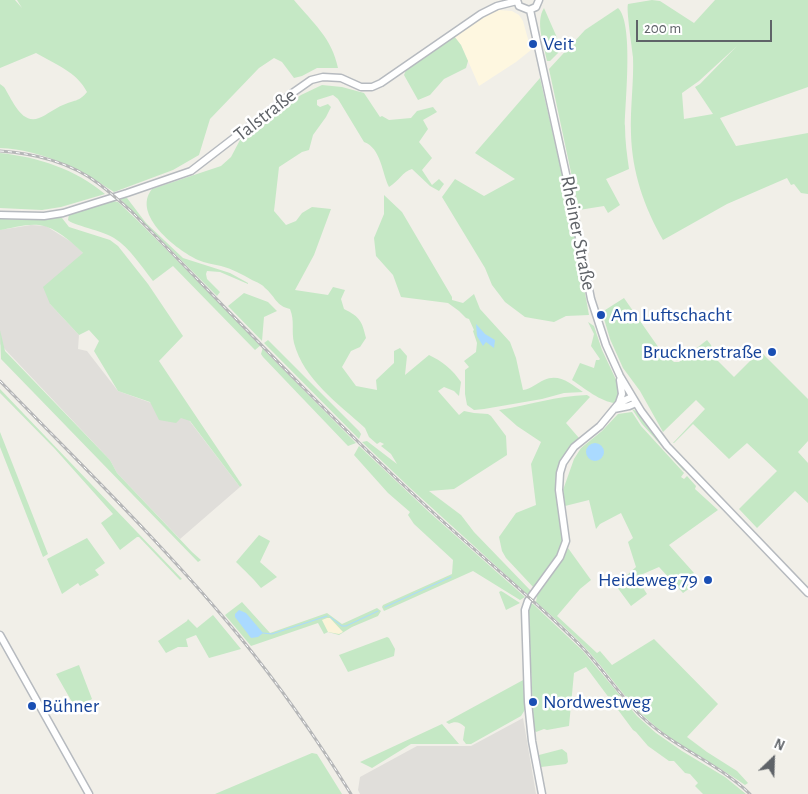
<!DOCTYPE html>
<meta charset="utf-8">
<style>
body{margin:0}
#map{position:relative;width:808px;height:794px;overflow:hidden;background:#f1efe8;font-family:"Alegreya Sans",sans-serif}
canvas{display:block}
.north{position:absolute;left:748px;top:734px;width:50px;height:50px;-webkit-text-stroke:4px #fff;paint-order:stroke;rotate:24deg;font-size:14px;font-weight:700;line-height:20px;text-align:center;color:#5f6368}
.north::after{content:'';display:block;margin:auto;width:18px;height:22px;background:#5f6368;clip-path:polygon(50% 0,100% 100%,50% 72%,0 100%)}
.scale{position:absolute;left:636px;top:20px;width:136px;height:22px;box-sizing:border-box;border:2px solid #5f6368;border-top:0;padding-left:6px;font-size:15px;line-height:18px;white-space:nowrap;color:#5f6368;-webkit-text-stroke:4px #fff;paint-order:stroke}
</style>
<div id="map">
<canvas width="808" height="794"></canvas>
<div class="north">N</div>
<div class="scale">200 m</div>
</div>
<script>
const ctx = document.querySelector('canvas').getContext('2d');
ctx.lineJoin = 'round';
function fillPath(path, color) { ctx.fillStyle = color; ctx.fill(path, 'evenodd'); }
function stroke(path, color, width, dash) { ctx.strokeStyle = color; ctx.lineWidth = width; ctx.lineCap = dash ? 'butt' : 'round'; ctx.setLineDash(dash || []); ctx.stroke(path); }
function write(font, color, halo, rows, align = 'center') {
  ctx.font = font + ' "Alegreya Sans",sans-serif'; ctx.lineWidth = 5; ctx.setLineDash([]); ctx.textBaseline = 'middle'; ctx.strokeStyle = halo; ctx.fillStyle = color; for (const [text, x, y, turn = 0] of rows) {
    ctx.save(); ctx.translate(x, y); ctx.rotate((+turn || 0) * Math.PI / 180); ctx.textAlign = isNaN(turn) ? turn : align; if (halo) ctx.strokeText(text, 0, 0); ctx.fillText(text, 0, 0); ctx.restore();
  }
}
const commercial = new Path2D(`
 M499 10 512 11 519 15 523 21 531 50 516 62 479 86 461 45 454 36 474 22 486 15Z`);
const industrial = new Path2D(`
 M31 225 46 226 73 243 84 254 50 304 79 335 78 349 87 351 118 391 185 415 240 487 180 539 117 473 110 460 0 344V230Z
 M523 718 536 794H360L358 790 360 777 417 746H471Z`);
const green = new Path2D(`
 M0 0H15L22 8 17 0H294C313 23 332 38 338 68H317L302 76 294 78 282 62 274 58 259 68 210 119 199 155 173 170 114 192C79 169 43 150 0 148V84L4 87C12 99 21 125 39 118 47 115 55 108 63 105 74 100 79 102 87 92 77 72 55 64 36 53L0 68Z
 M652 0 660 1 694 23 715 0H808V87L720 118 736 146 808 133V194L801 193 794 184 791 185 787 178 727 204 663 240C644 207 632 172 631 134 630 108 634 82 633 57 632 47 626 9 628 4ZM737 46 700 84 695 87 713 114 684 119 682 93 699 81Z
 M544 8 562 49 550 61H547C544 44 535 22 544 8Z
 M618 8C634 23 625 103 625 126 625 141 627 155 629 169L606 179 620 205 608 213 604 206 579 210 549 69 585 30Z
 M454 36 461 45 468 61 466 68 444 79 430 95 418 100 404 75 406 70Z
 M540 78 569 204 589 315 566 316 554 322 525 317 505 302 492 285 485 268 442 197 455 179 484 196 515 179 475 153Z
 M322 85 342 87 364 93 380 117 382 116 389 120 411 118 417 111 433 107 437 112 423 120 428 129 419 142 432 158 422 170 432 185 439 179 444 184 439 191 430 186 412 169C403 171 398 182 389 187 382 173 381 148 364 142L338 99 333 95 317 100V105L320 107 328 104 331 107 326 117 313 135 309 150 302 152 279 167 274 211 286 225 296 221 302 213 312 207 331 209 314 255 295 290 328 295 333 287 345 290 341 299 344 309C360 317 362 321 366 338L360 347 351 351 342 367 356 386 377 390 376 380 394 363V351L400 348 407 356 405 375 429 355C442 361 453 370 461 382L459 396 454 391 444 387 438 391 459 415 464 411 474 413 488 414 491 416 506 436 507 455 454 489 429 491 461 515 474 532 531 591 528 595 409 487 362 442 367 441 397 464 391 454 381 446 384 444 380 442 377 444 369 437 365 428C338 403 304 380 294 343 291 331 295 321 290 309 276 306 275 296 265 288 262 284 256 282 252 280 242 274 232 269 221 266 213 264 205 263 198 260 177 250 131 215 152 189L221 166 231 157 240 140 301 95Z
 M0 153C38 157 75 169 105 194L61 207 42 210 0 208Z
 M384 195 402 212 452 297V300L463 303 474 294 480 309 510 342 516 358 523 390C531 389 537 383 544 380 559 373 571 384 583 392L564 393 542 399 484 409 474 410 467 405 465 394V370L469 367 464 361 476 352 477 343 473 331 474 330 469 319 466 318 459 311 448 303 401 297 393 275 376 256 374 238 384 214Z
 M124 197 127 198 146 223 183 258 230 273 248 283V284L220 272 207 271 206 274 207 279 220 292 217 296 120 199Z
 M113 201 118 202 137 220 261 345 255 350 253 348 173 266 153 281C141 266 130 248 114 238 104 231 72 225 68 220L69 214 71 213Z
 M59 217 62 218 69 227 110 240 118 246 148 284 183 336 159 361 242 485 240 487 190 421 181 418 176 423 159 420 150 402 118 391 94 351 99 341 89 330 79 335 50 304 43 287 83 253C74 244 57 229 44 226 31 222 13 228 0 230V219L43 220Z
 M244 293 268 302 277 311 264 317 262 341 228 306Z
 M624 298 661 351 674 362H679L707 340 711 345 716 359 734 377 760 351 808 399V441L798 452 808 463V503L795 491 757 528 739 509 777 471 747 443 729 459 693 424 674 443H673L705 409 696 400 663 432 640 391 623 368 610 339 602 312Z
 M588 322 594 326 602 350 619 386V397L615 403C601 402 584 388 572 380L580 363 594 368 596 360H599L600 359 591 346 594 334Z
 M0 330 5 351 110 460 117 473 192 552 201 560 198 562 1 359Z
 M268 340 359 431 361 434 359 439 264 343Z
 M263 347 265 351 356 443 348 446 263 357 261 354Z
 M0 389 182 579 180 580 139 537H137L120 550 101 523 113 514 55 449 0 393Z
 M587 395 590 397 566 423 579 438C550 468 554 481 560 520 561 526 564 536 563 543 561 556 543 577 535 589L506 558 502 551 499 537 516 513 536 505 531 464 541 442 517 426 499 410C529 405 557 396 587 395Z
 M632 409 636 411 664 447 685 470 684 471 642 424Z
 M632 412 641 426 684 473 681 477 684 479 687 476 696 486 695 489 718 510 669 545 694 573 687 583 690 588 683 593 659 567 636 577 647 594 631 606 614 583 626 576 636 567 628 542 633 538 621 513 600 524 596 529 589 500 565 506 563 490 574 459 581 448 602 431 618 414Z
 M0 432 48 554 43 557 0 447Z
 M359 446 430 513 525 597 520 600 473 571 384 611 382 607 383 605 452 574 453 560 414 524 408 515 410 512 388 493 354 455Z
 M259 535 270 541 260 562 277 577 261 588C253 578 245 571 236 562Z
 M87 538 105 563 95 570 99 575 80 586 78 583 62 594 47 559Z
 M568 548 591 580 580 589 557 616 597 653 600 651 612 665 654 639 718 704 687 737 707 752 737 771 748 783 745 785C713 762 676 746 647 719 625 699 609 674 589 652 573 634 554 618 536 602L537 596 562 561Z
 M501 591 503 592 520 603 506 610 499 592Z
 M242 602 270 633 327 613 342 624 377 608 381 611 378 616 352 627 339 635 328 632 324 634 318 623 251 646 225 615Z
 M531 604H533L583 651 637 716 656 733 682 751 725 777 746 794H703L695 786 698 783 690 774 685 773 674 761H669L648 746 636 732 633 730 586 667 574 673 569 726 547 730 544 729 536 732 534 730 529 627V610Z
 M213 615 241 649 209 658 196 635 186 639 188 647H178L166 653 158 641 187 621 188 619 197 628Z
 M387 637 389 638 395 649 394 656 348 672 339 655Z
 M79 665 92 699 76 709 56 674Z
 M525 679 526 708 521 716 471 744H466L463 740 465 727C460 722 455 721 449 724L446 722Z
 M442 724 459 744H411L372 768 360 762Z
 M562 749 567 753 568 762 566 764 541 767 539 755Z
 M312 753 317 754 342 794H215Z`);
const sand = new Path2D(`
 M327 618H330L343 632 339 634 328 632 322 620Z`);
const water = new Path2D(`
 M476 324 485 334 495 340 494 348 486 342 483 346 477 336Z
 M586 452a9 9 0 1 1 18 0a9 9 0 1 1-18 0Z
 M239 610 246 613 263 633 258 637 251 638 235 617V614Z`);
const stream = new Path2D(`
 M385 607 451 577
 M330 617 342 626H346L378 611
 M263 633 272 634 327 616`);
const secondary = new Path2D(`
 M517 0 519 6 529 10 536 7 539 0
 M530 10 571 197 591 299 606 345 620 376 641 411 667 446 808 593
 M0 215 44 216 63 213 127 193 191 171 291 94 311 80 323 77 341 78 361 87H372L381 83 481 14 497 6 517 1
 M619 403 622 394 620 380
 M614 409 629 406 636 403
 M0 635 89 794
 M542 794 532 741 528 702 525 610 528 601 560 557 566 541 559 490 560 473 563 463 574 447 600 426 619 403 632 397`);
const rail = new Path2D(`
 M0 151C34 153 72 163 99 184 111 193 122 203 132 212 225 307 316 404 413 494 467 545 525 591 578 643 601 666 619 695 642 717 675 748 718 763 750 794
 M0 381C80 464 166 547 239 636 280 686 317 739 351 794`);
const markers = [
 [533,44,5,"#1a4fb4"],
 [601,315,5,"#1a4fb4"],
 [772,352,5,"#1a4fb4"],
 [708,580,5,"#1a4fb4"],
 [533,702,5,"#1a4fb4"],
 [32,706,5,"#1a4fb4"]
];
const transitNames = [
 ["Veit",543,44],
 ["Am Luftschacht",611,315],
 ["Brucknerstraße",762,352,"right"],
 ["Heideweg 79",698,580,"right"],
 ["Nordwestweg",543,702],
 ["Bühner",42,706]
];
const streetNames = [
 ["Talstraße",265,115,-38],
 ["Rheiner Straße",578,233,79]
];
fillPath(commercial, '#fef7e0');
fillPath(industrial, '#e0deda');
fillPath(green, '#c5e8c5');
fillPath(sand, '#fbf3d9');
fillPath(water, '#aadaff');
stroke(stream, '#aadaff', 1);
stroke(secondary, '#b6babf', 9);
stroke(secondary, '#fff', 6);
stroke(rail, '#b6b7b8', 3);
stroke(rail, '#fff', 1, [4]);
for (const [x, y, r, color] of markers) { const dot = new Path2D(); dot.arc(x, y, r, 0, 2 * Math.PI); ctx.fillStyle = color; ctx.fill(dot); stroke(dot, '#fff', 2); }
write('20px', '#164399', '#fff', transitNames, 'left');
write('20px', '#5f6368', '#fff', streetNames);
</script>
